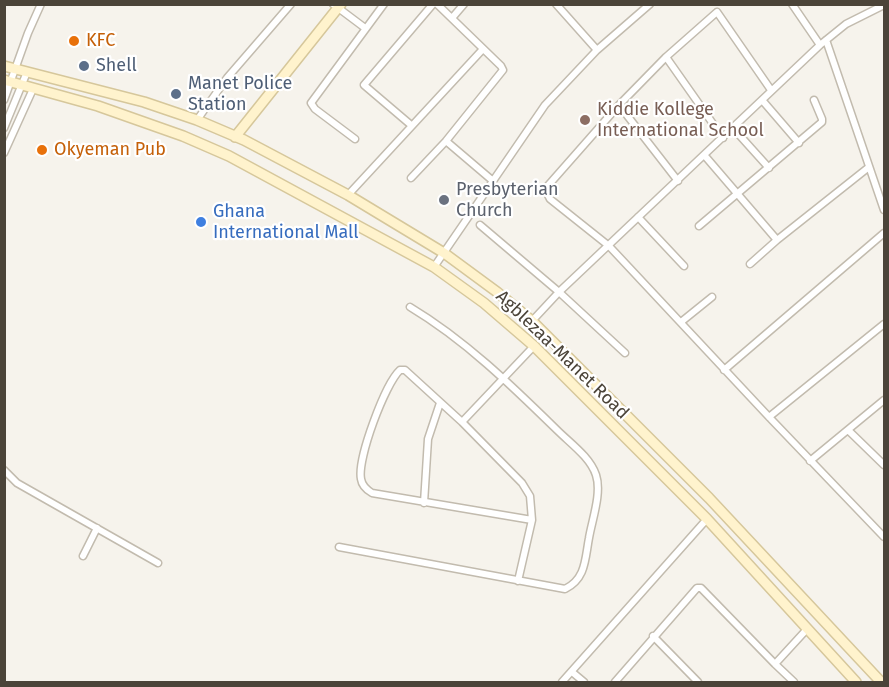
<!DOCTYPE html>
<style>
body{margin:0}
#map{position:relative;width:889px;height:687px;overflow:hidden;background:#f6f3ec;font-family:"Fira Sans",sans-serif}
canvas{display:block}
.frame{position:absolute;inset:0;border:6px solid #4b4439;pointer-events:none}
</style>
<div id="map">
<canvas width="889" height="687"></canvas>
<div class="frame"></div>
</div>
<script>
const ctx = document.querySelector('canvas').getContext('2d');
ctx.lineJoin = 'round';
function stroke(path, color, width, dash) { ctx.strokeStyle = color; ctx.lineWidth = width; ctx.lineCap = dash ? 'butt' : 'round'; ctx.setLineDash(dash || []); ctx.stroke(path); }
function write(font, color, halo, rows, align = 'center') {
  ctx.font = font + ' "Fira Sans",sans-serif'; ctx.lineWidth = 4.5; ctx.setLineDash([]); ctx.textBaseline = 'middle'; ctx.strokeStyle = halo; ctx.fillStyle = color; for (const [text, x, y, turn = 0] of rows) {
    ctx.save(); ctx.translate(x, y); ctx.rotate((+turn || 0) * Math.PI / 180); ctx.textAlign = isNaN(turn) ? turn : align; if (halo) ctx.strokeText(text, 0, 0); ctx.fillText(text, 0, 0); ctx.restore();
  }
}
const street = new Path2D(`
 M333 4 365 28
 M556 4 597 50
 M792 4 820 45
 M452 18 464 4
 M826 40 884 210
 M666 57 723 138
 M771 90 717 12 666 57 619 105 545 189 550 199 609 246 769 417 884 537
 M4 100 28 33 41 4
 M762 100 799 143
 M619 105 678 181
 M197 120 227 78 291 4
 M411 125 364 85 433 4
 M4 128 27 72
 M733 128 769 168
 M355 139 315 109 311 103 384 4
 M446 141 493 181
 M4 153 33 89
 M705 156 777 240 869 167
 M411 178 446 141 503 70 501 66 437 4
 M348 195 483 49
 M638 217 684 266
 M480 225 559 292 625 353
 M699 226 822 122V119L814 100
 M750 264 777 240
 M434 267 545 105 597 50 650 4
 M532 321 559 292 820 45 846 24 884 5
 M681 322 712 297
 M724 370 884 233
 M769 417 884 324
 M462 422 534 346
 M848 430 884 465
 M810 461 884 400
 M4 470 17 483 158 563
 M424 503 428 439 440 403
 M339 547 565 589C586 579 585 559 589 538 592 520 602 493 596 475 590 457 570 443 557 430 511 385 465 340 410 307
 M83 556 97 528
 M518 581 532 520 530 496 522 483 462 422 405 370H400C385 384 357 459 361 479 362 486 367 490 372 493L532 520
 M653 636 698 682
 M775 664 794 682
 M572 672 584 682
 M562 682 707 519
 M615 682 697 588H701L775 664 808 628`);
const secondary = new Path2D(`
 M4 66 144 102 197 120 244 140 348 195 444 253 497 292 532 321 709 498 881 682
 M4 80 98 106 183 136 229 156 434 267 484 303 534 346 707 519 856 682
 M235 137 341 4`);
const markers = [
 [74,41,6,"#e8710a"],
 [84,66,6,"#5c6f8a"],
 [176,94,6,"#5c6f8a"],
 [585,120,6,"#8d6e63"],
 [42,150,6,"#e8710a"],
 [444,200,6,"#6b7280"],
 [201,222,6,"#3f7fe0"]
];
const foodNames = [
 ["KFC",86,41],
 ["Okyeman Pub",54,150]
];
const serviceNames = [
 ["Shell",96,66],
 ["Manet Police",188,84],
 ["Station",188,105]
];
const educationNames = [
 ["Kiddie Kollege",597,110],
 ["International School",597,131]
];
const worshipNames = [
 ["Presbyterian",456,190],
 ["Church",456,211]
];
const shopNames = [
 ["Ghana",213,212],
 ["International Mall",213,233]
];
const streetNames = [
 ["Agblezaa-Manet Road",562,355,44]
];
stroke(street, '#c2bbae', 9);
stroke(secondary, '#d6c79b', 12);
stroke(street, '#fff', 6);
stroke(secondary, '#fff3cd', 9);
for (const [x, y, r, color] of markers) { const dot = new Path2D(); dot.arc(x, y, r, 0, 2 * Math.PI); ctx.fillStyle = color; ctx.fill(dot); stroke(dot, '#fff', 2); }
write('18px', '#c56008', '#fff', foodNames, 'left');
write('18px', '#4e5e75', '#fff', serviceNames, 'left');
write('18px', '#785e54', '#fff', educationNames, 'left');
write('18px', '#5b616d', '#fff', worshipNames, 'left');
write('18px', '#366cbe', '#fff', shopNames, 'left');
write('18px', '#4b4439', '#fff', streetNames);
</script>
